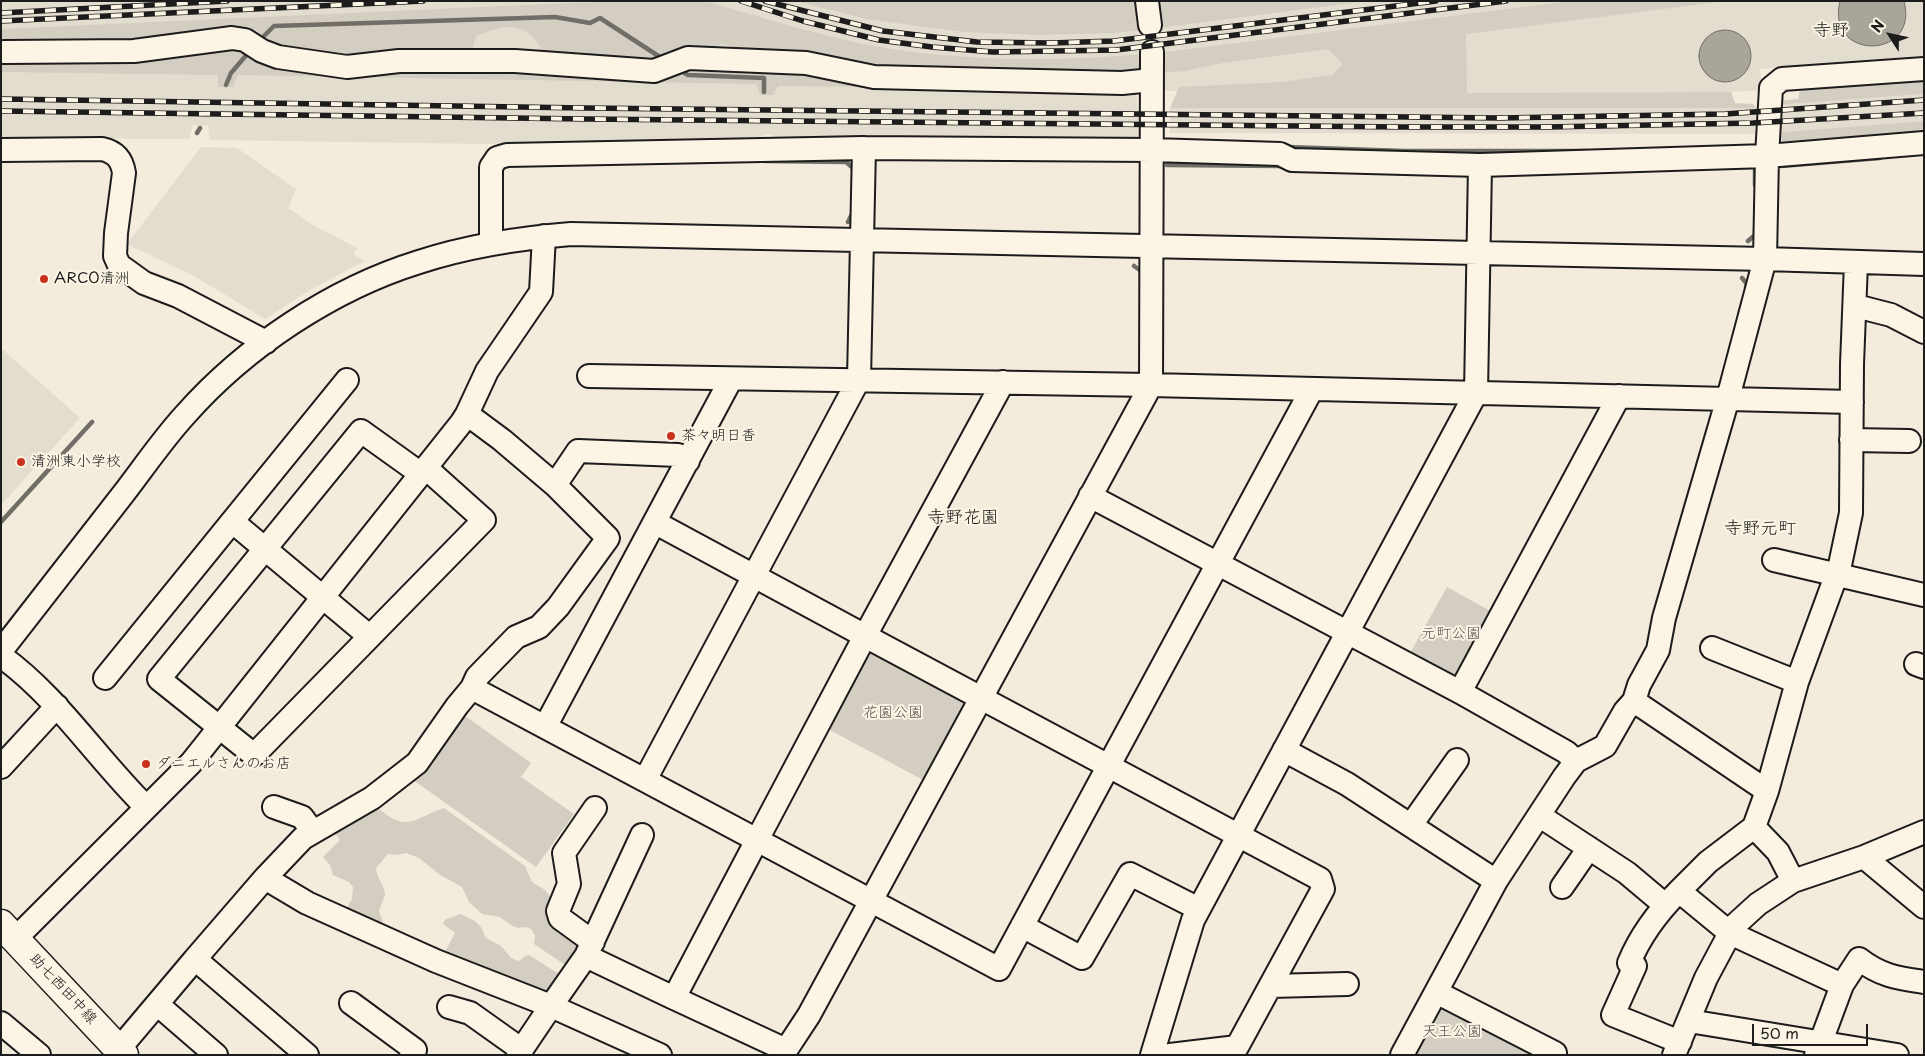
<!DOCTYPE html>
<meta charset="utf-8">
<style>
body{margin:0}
#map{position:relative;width:1925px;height:1056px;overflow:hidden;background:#f3ecdd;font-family:"Playpen Sans",sans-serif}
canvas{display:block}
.frame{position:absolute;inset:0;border:2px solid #1c1c1c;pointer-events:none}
.north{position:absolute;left:1865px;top:10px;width:50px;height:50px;-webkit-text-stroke:4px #fcf5e5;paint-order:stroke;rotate:305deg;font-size:14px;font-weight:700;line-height:20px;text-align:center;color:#1c1c1c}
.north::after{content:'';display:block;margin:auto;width:18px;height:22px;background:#1c1c1c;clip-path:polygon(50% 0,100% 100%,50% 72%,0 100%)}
.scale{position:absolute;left:1752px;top:1024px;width:116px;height:22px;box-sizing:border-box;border:2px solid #1c1c1c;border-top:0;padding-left:6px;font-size:15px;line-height:18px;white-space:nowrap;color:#1c1c1c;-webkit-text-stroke:4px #fcf5e5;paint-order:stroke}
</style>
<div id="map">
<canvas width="1925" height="1056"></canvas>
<div class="frame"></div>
<div class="north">N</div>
<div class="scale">50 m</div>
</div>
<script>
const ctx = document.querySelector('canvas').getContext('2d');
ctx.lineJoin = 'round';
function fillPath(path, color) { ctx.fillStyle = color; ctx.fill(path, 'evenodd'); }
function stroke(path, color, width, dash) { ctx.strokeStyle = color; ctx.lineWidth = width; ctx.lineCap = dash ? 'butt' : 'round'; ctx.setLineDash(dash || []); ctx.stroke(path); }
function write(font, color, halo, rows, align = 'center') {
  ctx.font = font + ' "Playpen Sans","Klee One",sans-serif'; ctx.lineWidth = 4; ctx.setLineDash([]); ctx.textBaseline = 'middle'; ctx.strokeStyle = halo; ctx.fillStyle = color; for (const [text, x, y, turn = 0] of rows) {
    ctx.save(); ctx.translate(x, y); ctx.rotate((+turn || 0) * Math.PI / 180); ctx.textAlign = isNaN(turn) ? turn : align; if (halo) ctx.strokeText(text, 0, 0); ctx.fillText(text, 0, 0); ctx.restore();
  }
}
const built = new Path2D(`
 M1 1H1924V59L1760 69 1762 90 1731 92 1330 95 1136 90 1140 133 1133 146 776 144 772 134 763 135 757 144H487L210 140 208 126 193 125 189 139 1 138Z
 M1924 94V121L1782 132V147L1777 134 1776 105Z
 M1170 108H1756L1755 134 1170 133Z
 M201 147 237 148 296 189 288 208 311 224 357 248 353 254 365 261 310 290 265 319 194 276 127 244Z
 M1 348 80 418 1 505Z`);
const green = new Path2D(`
 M698 1 715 4C772 20 833 40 892 49 975 62 1062 61 1147 54L1148 73 1122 79 876 73 814 60 763 55 723 44 654 67 548 59C542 54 542 48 537 42 520 19 499 27 476 36L473 48 451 56 349 61 292 55 274 50 247 37 232 33 139 46 2 48V57L136 56 227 46 244 47 283 64 346 71 398 66H515L654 75 684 65 694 64 716 69 733 70 763 66 801 67 872 80 1134 87 1136 90 778 86 773 95H760L756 84 238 75 233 87H218V75L1 72V29L568 3Z
 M795 1H886L888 3 899 1H1141L1143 30 1113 33 1036 35 964 32 866 19Z
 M1168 1H1368L1158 28 1155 6Z
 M1571 1H1726L1466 34 1467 93 1731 92 1735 103 1753 104 1756 108H1170L1179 87 1282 82 1332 75 1343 64 1328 49 1223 63 1185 71 1159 73 1158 53Z
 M1924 79V94L1776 105 1778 101 1798 99 1800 89Z
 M1924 121V131L1796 141V146L1782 147V132Z
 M1447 587 1494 613 1458 677 1451 679 1409 655Z
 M875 653 964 701 965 706 925 781 828 729 870 654Z
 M461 713 531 763 521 777 574 814 536 867 406 775Z
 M376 807C409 833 410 820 444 808L525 866 532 882 545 890 551 898 555 924 557 932 581 948 568 967 534 944 535 935 531 929 526 927 519 928 512 926 500 917 482 914 469 902 462 887 440 875 419 858 406 853 397 855 388 854 376 868 377 874 384 889 385 895 379 911 383 922 377 927 349 913 347 908 352 899 353 887 349 882 333 875 330 865 323 857 340 840 332 829Z
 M460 914 475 921 481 927 486 938 501 946 511 958 519 961 525 956 529 955 559 974 560 977 549 997 432 950 433 946H436L443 950H446L455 933 443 924 445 920Z
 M1439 1006 1545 1055H1413Z`);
const water = new Path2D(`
 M1840 1H1904C1920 60 1825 62 1840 1Z
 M1699 56a26 26 0 1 1 52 0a26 26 0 1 1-52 0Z`);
const stream = new Path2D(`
 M259 41 274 26 555 17 590 23 600 18 663 59
 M678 69 688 75 764 78V92
 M226 85 231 73 249 52
 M197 133 200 128
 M1288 147 1404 151H1586
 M765 161 846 162 853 168V172
 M1167 165 1282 166
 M1781 166 1880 158
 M1755 168V185
 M848 222 853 212
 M1748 241 1756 234 1755 231
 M1134 266 1141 271V275
 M1742 278 1747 284 1746 287
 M1 522 92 422`);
const minor = new Path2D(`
 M1147 1 1150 25
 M4 52 134 51 232 38 245 40 262 51 278 57 347 67 399 61H515L654 71 688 58 806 63 874 77 1122 83 1152 80
 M1 150 102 149C116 152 122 160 124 173L116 233 115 256 119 265 144 283 178 296 266 342
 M491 244V167L497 158 507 155 864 148 1153 150 1280 154 1292 160 1480 165 1767 156 1924 143
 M1856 306 1891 315 1924 332
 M589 376 1151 385 1852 402
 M731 379 545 727 757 840 674 998 786 1050
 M1003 382 865 636 757 840 999 969 1312 389
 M467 414 502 440 555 485
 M1851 440 1909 441
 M421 474 361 431 159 679 254 755 484 520 426 468
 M1090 496 1460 692 1566 752 1576 761
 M233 522 369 636
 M656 523 880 644 1320 879 1323 889 1237 1047 1170 1055
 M1774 560 1924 595
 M1712 648 1797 682
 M1 651C42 598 83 545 124 493 144 467 163 439 185 415 245 347 332 289 419 262 468 246 520 238 571 234L1765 259 1924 264
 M1 656C58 697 96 758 146 807
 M1916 664 1924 667
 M105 678 347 380
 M472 688 545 727
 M1460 692 1619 396
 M1634 701 1767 791 1797 682 1840 565 1851 513 1852 364 1856 263
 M1284 750 1347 784 1496 881
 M1 767 57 706
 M645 780 859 379 864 148
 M274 807 302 817 313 832
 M1540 816 1627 873 1665 905
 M1411 825 1457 760
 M1754 827 1778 852 1793 881
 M1864 857 1924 907
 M265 878 303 838 372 798 417 763 457 706 472 688 477 677 516 637 539 627 558 607 608 538 555 485 578 451 678 455 688 461
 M1562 887 1589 848
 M1679 891 1708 862 1754 827 1767 791
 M1022 926 1082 958 1130 874 1199 909
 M15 939 191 763 462 422 467 414 487 371 541 292 544 236
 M593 942 560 918 558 911 569 884 564 853 595 808
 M586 956 674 998
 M195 959 265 878 307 903 436 961 551 1006 586 956 642 835
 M1271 986 1347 984
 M1436 992 1555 1053 1554 1055
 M351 1003 415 1050 411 1055
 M157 1004 216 1055
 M449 1007 470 1013 522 1050
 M1689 1021 1897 1055
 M1 1023 39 1055
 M1680 1042 1613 1015 1635 966 1629 963C1640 936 1658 912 1679 891L1730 933 1842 985
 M119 1049 195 959 307 1055
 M518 1055 551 1006 660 1055
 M785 1055 786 1050 809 1015 1151 385 1152 52
 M1152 1055 1193 920 1476 393 1480 165
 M1402 1055 1496 881 1564 777 1576 761 1605 746 1625 711 1634 701 1639 685 1658 650 1664 618 1728 398 1765 259 1767 156 1771 88 1782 79 1924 69
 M1674 1055 1706 978 1730 933 1736 924 1758 904 1793 881 1864 857 1924 832
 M1816 1055 1842 985 1859 959C1881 976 1897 978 1924 982`);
const major = new Path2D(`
 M1 924 124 1055`);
const rail = new Path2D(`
 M741 1 803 21 879 40 932 47 993 52 1116 50 1506 1
 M765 1 883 31 977 42 1051 43 1114 41 1436 1
 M1 13 227 1
 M1 21 423 1
 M1 99 585 108 1500 118 1725 114 1924 100
 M1 111 585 119 1401 127H1548L1753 123 1924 113`);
const markers = [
 [44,279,5,"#c8321e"],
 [671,436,5,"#c8321e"],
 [21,462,5,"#c8321e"],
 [146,764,5,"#c8321e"]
];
const poiNames = [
 ["ARCO清洲",54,279],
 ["茶々明日香",681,436],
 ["清洲東小学校",31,462],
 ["ダニエルさんのお店",156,764]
];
const parkNames = [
 ["元町公園",1451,634],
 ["花園公園",893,713],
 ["天王公園",1452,1032]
];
const streetNames = [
 ["助七西田中線",63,989,47]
];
const quarterNames = [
 ["寺野",1831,31],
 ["寺野花園",963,518],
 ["寺野元町",1760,529]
];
fillPath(built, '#e3ddcf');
fillPath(green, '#d3cec1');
fillPath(water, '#aaa59b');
stroke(water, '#716e68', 1);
stroke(stream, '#716e68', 4.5);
stroke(minor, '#1c1c1c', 26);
stroke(major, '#1c1c1c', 31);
stroke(minor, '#fcf5e5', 22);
stroke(major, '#fcf5e5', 28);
stroke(rail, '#1c1c1c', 5.5);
stroke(rail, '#fcf5e5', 4, [11]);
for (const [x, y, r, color] of markers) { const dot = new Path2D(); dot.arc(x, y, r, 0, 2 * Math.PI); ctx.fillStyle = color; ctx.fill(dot); stroke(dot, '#fcf5e5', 2); }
write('15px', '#1c1c1c', '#fcf5e5', poiNames, 'left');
write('15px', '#53514e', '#fcf5e5', parkNames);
write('15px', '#1c1c1c', '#fcf5e5', streetNames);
write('18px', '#1c1c1c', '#fcf5e5', quarterNames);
</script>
